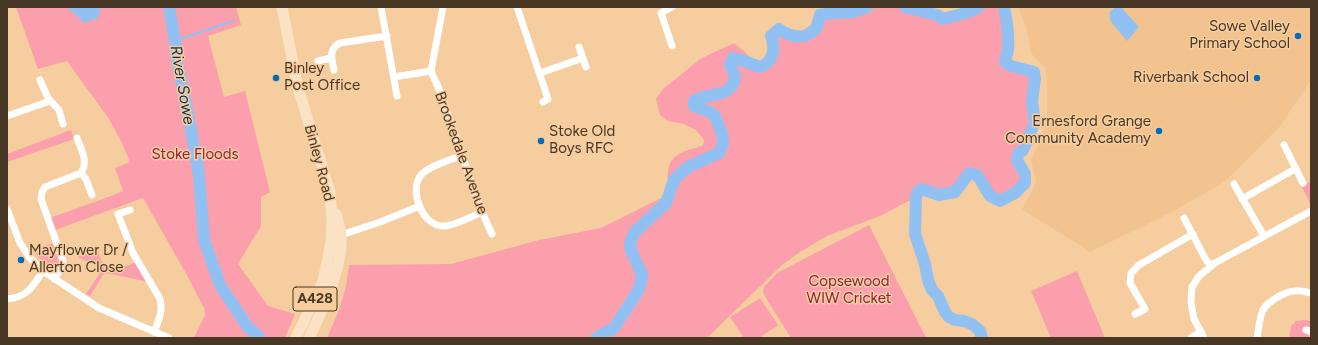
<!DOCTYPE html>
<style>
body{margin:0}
#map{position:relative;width:1318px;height:345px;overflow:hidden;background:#f6cd9e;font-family:Figtree,sans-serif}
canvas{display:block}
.frame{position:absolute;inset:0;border:8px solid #483725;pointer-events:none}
</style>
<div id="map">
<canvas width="1318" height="345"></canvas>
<div class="frame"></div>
</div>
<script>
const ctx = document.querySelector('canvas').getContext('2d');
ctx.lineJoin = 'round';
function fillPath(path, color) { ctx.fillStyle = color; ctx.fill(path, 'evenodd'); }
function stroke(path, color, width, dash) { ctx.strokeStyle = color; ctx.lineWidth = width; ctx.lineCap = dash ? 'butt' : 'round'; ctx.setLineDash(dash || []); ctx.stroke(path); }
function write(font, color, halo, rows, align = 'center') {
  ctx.font = font + ' Figtree,sans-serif'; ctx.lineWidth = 3; ctx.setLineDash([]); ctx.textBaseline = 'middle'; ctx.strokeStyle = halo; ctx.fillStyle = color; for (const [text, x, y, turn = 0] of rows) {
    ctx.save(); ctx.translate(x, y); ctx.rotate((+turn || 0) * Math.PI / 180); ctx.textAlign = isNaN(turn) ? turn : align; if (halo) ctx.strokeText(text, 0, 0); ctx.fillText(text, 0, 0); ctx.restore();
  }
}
const built = new Path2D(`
 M1018 7H1311V80L1280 126 1227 180 1174 211 1090 252 1022 209 1031 194 1036 182 1031 159 1042 137 1047 116V80L1045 68 1031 53 1026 26Z`);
const green = new Path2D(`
 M16 7H236L241 25 208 36 224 97 245 91 270 192 261 197V226L238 264 268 306 295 314 285 338H194L205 315 204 308 188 277 143 198 55 230 50 218 111 196 123 191 115 168 130 162 121 141 109 119 67 61 38 69Z
 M867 7C890 7 923 5 943 19L969 12 979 7H1004C1007 21 1009 35 1008 50 1007 55 1005 57 1005 62L1011 66 1034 72 1035 79 1032 101 1035 122 1023 150 1018 154C1016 165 1025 170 1025 183L1015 193 1000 201 990 196 978 176 970 173 967 176 955 192 939 195 922 189 918 191 916 197 880 216 827 236 800 252 782 265 707 338H327L340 308 346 286 349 265 451 264 539 240 601 228 669 194C668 175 663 160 685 151 691 149 697 148 703 145L704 140 696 130 684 124 668 121 660 115 656 99 663 89 699 60 708 55 734 43 746 53 755 65 760 67 766 64 772 58 773 42 771 36 779 29C785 34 797 38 805 36 809 34 813 31 816 29L820 15 833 13 854 12Z
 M71 130 74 139 7 162V154Z
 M1309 182 1311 186V205L1302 187Z
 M869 225 926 338H791L766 298 763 293 764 287 777 273Z
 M53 243 59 260 58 266 52 269 47 267 32 250Z
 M97 249 106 273 137 262 149 282 106 273 103 275 90 296 86 294 100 273 97 266 77 257Z
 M1077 271 1105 338H1051L1031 291Z
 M760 298 778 325 759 338H744L730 317Z
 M1305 320 1311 321V327L1305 333 1311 338H1289L1291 326 1296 321Z`);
const water = new Path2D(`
 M66 7H101L98 18 84 23 76 15Z
 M1115 7H1121L1139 27 1127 41 1111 22 1109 13Z`);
const stream = new Path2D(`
 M175 41 233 21`);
const river = new Path2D(`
 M169 7 175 41 176 57 186 103 199 175 204 240 220 285 247 326 260 338
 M905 7 937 15 943 19 969 12 979 7
 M596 338 614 328 638 291 641 282 642 275 630 248 631 240 635 232 666 203 674 180 688 167 719 153 723 143 722 134 715 116 710 112 694 106V101C705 93 721 98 731 87 738 78 734 74 730 65L733 58 741 60 760 67C773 62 776 49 771 36L779 29C785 34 797 38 805 36 809 34 813 31 816 29L820 15 833 13 854 12 867 7
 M982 338 980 331 972 324 964 321 955 320 949 317 945 312 938 296 932 290 928 280 925 264 915 234 916 197 918 191 922 189 939 195 955 192 967 176 970 173 978 176 990 196 1000 201 1015 193 1025 183V174L1017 160 1018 154 1023 150 1035 122 1032 102 1035 79 1034 72 1011 66 1005 62C1005 57 1007 55 1008 50 1009 35 1007 21 1004 7`);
const minor = new Path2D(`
 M381 7 397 96
 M517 7 548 99 543 102
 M672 7 661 13 672 46
 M579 47 586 67
 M318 61 331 58
 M334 70C332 60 328 49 340 43L387 36
 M431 71 439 89 482 212 492 234
 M431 71 443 7
 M540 73 583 58
 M394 77 431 71
 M40 80 48 98 59 110 63 124
 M7 116 50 101
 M77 138C81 149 89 162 81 173L86 179 92 195
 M1284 145 1303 183
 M462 155C451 160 428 166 421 175 408 191 423 228 445 226 454 226 473 216 482 212
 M1234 184 1264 236
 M1242 199 1295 169
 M7 209 20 243 30 258 43 271 99 308 169 338
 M130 210 118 214 133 253 159 297C164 309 159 320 154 332
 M1184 218 1206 260 1211 265
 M338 233 341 235 380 222 420 206
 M54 279 63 266V261L41 199 42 192 45 187 81 173
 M7 299C28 297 32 287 43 271
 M1135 314 1145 309 1130 283 1131 273 1139 265 1193 234
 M1306 330 1311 331
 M1191 338 1201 331
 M1204 338 1194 319 1191 303 1192 287 1199 276 1215 263 1311 211
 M1257 338C1259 329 1259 318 1263 310 1268 301 1286 291 1295 291 1300 290 1306 292 1311 293`);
const primary = new Path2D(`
 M282 7 298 88 330 192 332 221 331 243 323 281 296 338
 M309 338C323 309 343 268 341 235 340 228 338 221 336 214`);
const markers = [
 [1298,36,4,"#056bb7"],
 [276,78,4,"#056bb7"],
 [1257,78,4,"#056bb7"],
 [1159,131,4,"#056bb7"],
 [541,141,4,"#056bb7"],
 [21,260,4,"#056bb7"]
];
const shields = [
 [315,299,44]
];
const shieldNames = [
 ["A428",315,299]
];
const poiNames = [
 ["Sowe Valley",1290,27],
 ["Primary School",1290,44],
 ["Binley",284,69,"left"],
 ["Post Office",284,86,"left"],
 ["Riverbank School",1249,78],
 ["Ernesford Grange",1151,122],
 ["Community Academy",1151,139],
 ["Stoke Old",549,132,"left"],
 ["Boys RFC",549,149,"left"],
 ["Mayflower Dr /",29,251,"left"],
 ["Allerton Close",29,268,"left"]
];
const streetNames = [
 ["Brookedale Avenue",461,153,70],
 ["Binley Road",319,163,75]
];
const parkNames = [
 ["Stoke Floods",195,155],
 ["Copsewood",849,282],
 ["WIW Cricket",849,299]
];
const waterNames = [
 ["River Sowe",182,85,80]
];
fillPath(built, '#f2c38e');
fillPath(green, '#fb9fad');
fillPath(water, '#91c1f3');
stroke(stream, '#91c1f3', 2);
stroke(river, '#91c1f3', 12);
stroke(minor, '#fff', 7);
stroke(primary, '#fbe2c5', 11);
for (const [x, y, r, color] of markers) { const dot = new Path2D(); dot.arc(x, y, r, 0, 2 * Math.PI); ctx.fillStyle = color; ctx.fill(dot); stroke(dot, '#f6cd9e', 1.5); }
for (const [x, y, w] of shields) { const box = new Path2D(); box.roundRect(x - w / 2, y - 12, w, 24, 3); ctx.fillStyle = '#f6cd9e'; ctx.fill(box); stroke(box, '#483725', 1); }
write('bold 14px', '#483725', null, shieldNames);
write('15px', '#483725', '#f6cd9e', poiNames, 'right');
write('15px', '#483725', '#f6cd9e', streetNames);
write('15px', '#8d233f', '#f6cd9e', parkNames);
write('italic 16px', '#092d4d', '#f6cd9e', waterNames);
</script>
